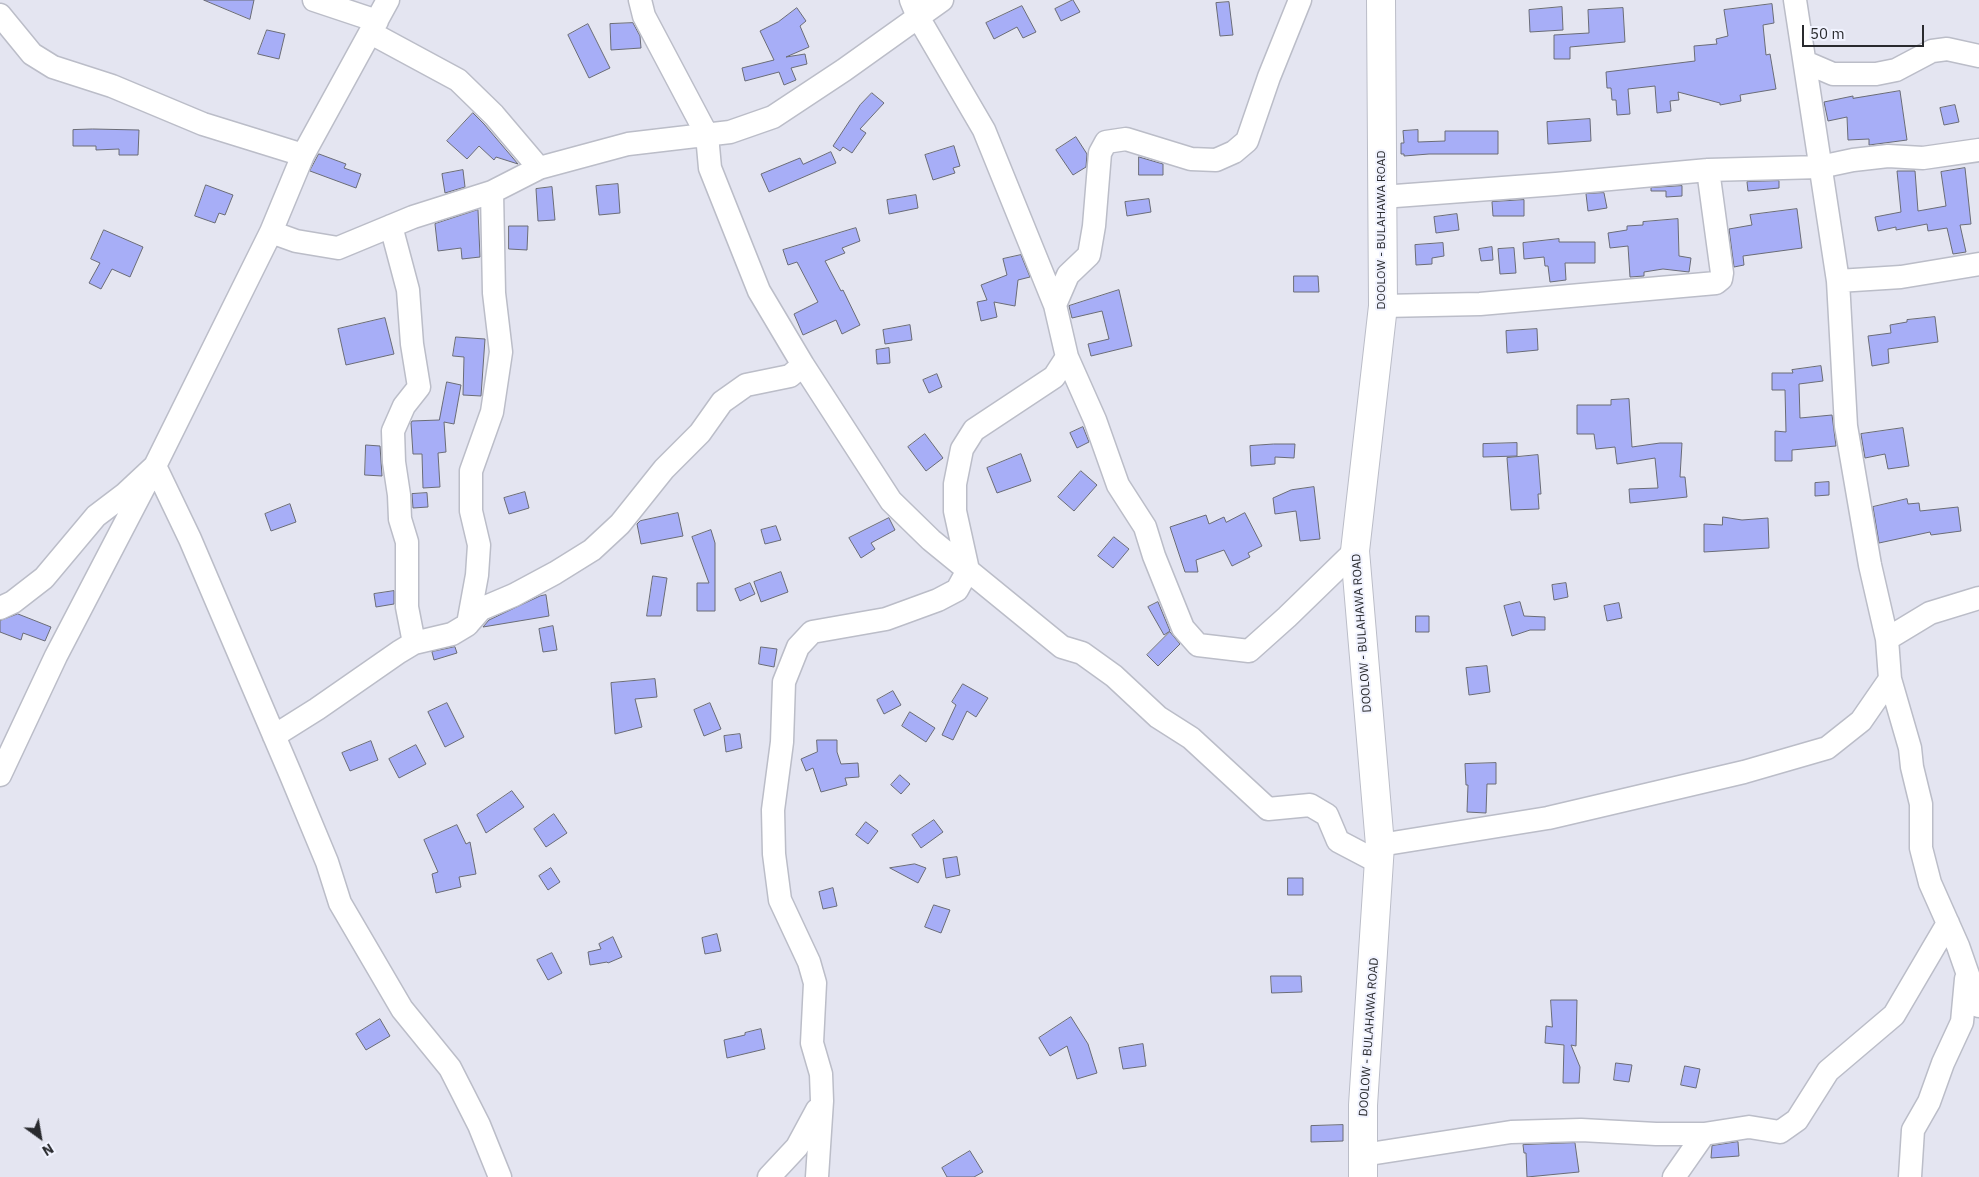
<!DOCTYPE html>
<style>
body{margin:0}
#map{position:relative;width:1979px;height:1177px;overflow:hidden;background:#e4e5f1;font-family:"IBM Plex Sans",sans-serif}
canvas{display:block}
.north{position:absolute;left:15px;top:1112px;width:50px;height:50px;-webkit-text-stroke:4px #f1f3ff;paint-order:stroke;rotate:148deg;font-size:14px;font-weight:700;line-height:20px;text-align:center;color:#292a2e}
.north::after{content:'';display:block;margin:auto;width:18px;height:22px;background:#292a2e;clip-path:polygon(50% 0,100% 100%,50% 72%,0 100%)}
.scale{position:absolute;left:1802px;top:25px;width:122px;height:22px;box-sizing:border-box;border:2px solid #292a2e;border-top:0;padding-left:6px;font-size:15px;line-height:18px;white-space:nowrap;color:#292a2e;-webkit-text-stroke:4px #f1f3ff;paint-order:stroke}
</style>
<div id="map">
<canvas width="1979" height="1177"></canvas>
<div class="north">N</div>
<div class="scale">50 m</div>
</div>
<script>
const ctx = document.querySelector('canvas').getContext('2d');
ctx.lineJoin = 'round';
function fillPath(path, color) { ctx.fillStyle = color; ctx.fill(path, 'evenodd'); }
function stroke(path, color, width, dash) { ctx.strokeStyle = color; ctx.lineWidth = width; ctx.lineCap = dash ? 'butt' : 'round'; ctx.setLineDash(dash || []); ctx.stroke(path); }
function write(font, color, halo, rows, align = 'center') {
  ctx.font = font + ' "IBM Plex Sans",sans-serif'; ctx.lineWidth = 4; ctx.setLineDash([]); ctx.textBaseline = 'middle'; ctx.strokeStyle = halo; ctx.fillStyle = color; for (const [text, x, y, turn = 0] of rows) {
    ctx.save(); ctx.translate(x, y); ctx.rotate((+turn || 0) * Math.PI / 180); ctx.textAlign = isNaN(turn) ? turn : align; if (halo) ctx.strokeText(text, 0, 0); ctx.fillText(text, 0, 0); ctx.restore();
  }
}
const building = new Path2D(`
 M204 0H254L250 19Z
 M1073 0 1080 12 1061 21 1055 9Z
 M1229 2 1233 35 1220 36 1216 3Z
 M1772 4 1774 23 1763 25 1766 55 1770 54 1776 89 1740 95 1741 101 1720 105V103L1678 92 1679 100 1670 101 1671 111 1657 113 1655 86 1628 89 1630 114 1617 115 1616 100H1612L1611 88H1607L1606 72 1695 61 1694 46 1717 44 1716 39 1728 36 1724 10Z
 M1022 6 1036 32 1023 38 1017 27 994 39 986 23Z
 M1562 7 1563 30 1530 32 1529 10Z
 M797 8 806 21 800 26 809 47 786 57 805 54 807 64 791 68 796 80 784 85 779 72 745 81 742 68 774 60 760 31 778 22Z
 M1623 8 1625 42 1570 47V59H1554V35L1589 33 1588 10Z
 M633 23 640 36 641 48 611 50 610 24Z
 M588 24 610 68 589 78 568 35Z
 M267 30 285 34 279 59 258 54Z
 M1900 91 1907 140 1869 145V139L1848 140 1847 117 1828 121 1824 102 1853 96V98Z
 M872 93 884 103 860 129 866 133 852 153 843 147 840 151 833 146 860 105Z
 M1955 105 1959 122 1944 125 1940 108Z
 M473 113 484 124 518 164 496 157 494 160 479 146 467 159 447 141Z
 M1590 119 1591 141 1548 144 1547 122Z
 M93 129 139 130 138 155H119V149L96 150V146H73V130Z
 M1418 130V142L1445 141V131H1498V154H1429L1404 156V154H1401V143H1404L1403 131Z
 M1076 137 1087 154 1086 167 1073 175 1056 150Z
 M954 146 960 166 953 168 955 173 933 180 925 155Z
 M831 152 836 163 769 192 761 174 800 158 803 164Z
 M319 154 346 164 344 168 361 174 356 188 310 171Z
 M1139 157 1163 164V175H1139Z
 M1965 168 1971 224 1960 225 1966 252 1953 254 1947 228 1928 231 1927 224 1896 230V227L1878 231 1875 217 1901 212 1897 171H1915L1918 211 1946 206 1941 172Z
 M463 170 465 187 445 193 442 174Z
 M1779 181V188L1748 191 1747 182Z
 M618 184 620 213 599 215 596 186Z
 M206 185 233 195 225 215 219 213 215 223 195 216Z
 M1682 186V196L1666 197V191H1651V188Z
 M552 187 555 220 538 221 536 189Z
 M1604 193 1607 208 1588 211 1586 194Z
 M916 195 918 208 889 214 887 200Z
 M1149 199 1151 212 1127 216 1125 202Z
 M1524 200V216H1493L1492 202Z
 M1797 209 1802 248 1743 256 1744 265 1734 267 1729 229 1752 225 1750 215Z
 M478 210 480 257 462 259 461 248 438 251 435 224Z
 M1457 214 1459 230 1436 233 1434 217Z
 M1678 219 1679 256 1691 258 1689 272 1663 269 1644 272V276L1630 277 1628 246 1610 248 1608 233 1627 230V226L1643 225V222Z
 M509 226H528L527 250 509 249Z
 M856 228 860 241 842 248 845 253 825 261 841 291 843 290 860 325 842 334 836 320 803 335 794 314 818 302 797 262 788 265 783 250Z
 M104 230 143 247 130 277 112 269 101 289 89 283 100 263 91 259Z
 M1559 239V242H1595V263H1565L1566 280 1550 282 1548 266H1545L1544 257 1524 259 1523 243Z
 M1443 243 1444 256 1432 258V264L1416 265 1415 245Z
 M1492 247 1493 260 1481 261 1479 249Z
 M1514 248 1516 273 1500 274 1498 249Z
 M1021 255 1030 277 1018 280 1015 306 994 302 997 317 981 321 977 302 987 300 981 285 1007 275 1003 259Z
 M1294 276H1318L1319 292H1294Z
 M1119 290 1132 346 1091 356 1088 344 1109 339 1102 311 1072 318 1069 306Z
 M1935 317 1938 342 1888 349 1889 363 1872 366 1868 336 1891 333 1890 325 1907 322V320Z
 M385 318 394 354 346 365 338 329Z
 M910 325 912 340 885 344 883 330Z
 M1537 329 1538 350 1507 353 1506 331Z
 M456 337 485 339 481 396 463 395 464 357 453 356Z
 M889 348 890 363 877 364 876 350Z
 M1821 366 1823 381 1799 384 1800 418 1832 415 1836 446 1792 450V461H1775V431L1786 432 1785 390H1772V373H1793L1792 370Z
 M937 374 942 387 929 393 923 380Z
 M447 382 461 385 454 424 444 422 446 452 438 453 440 487 423 488 422 454H413L411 423 412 421 439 420Z
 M1629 399 1632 447 1660 443H1682L1680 477H1685L1687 497 1630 503 1629 489 1658 488 1655 458 1617 464 1615 447 1596 449 1594 434H1577V405H1611V400Z
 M1083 427 1089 442 1077 448 1070 433Z
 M1903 428 1909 466 1888 469 1885 454 1865 458 1861 434Z
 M925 434 943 458 926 471 908 447Z
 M1517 443V456L1483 457V444Z
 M1274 444H1295L1294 458 1275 457V464L1251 466 1250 446Z
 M366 445 380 446 382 476 365 475Z
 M1021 454 1031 481 997 493 987 468Z
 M1538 455 1541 494H1538L1539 509 1511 510 1507 458Z
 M1081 471 1097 485 1074 511 1058 497Z
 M1829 482V495L1815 496V483Z
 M1314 487 1320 539 1300 541 1296 511 1275 514 1273 498 1291 490Z
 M525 492 529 508 509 514 504 498Z
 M427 493 428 507 413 508 412 494Z
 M1907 499 1908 504 1919 503 1920 511 1958 507 1961 531 1931 535 1930 532 1879 543 1873 507Z
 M290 504 296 522 271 531 265 514Z
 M678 513 683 536 641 544 637 524 640 521Z
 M1245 513 1262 546 1248 553 1250 557 1232 566 1224 550 1196 560 1198 572H1185L1170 527 1206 515 1209 524 1224 517 1226 522Z
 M1723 517 1742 520 1768 518 1769 548 1704 552V524L1722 525Z
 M889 518 895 530 871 543 875 549 861 558 849 538Z
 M776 526 781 540 765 544 761 530Z
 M711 530 715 543V611H697V583H709L692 537Z
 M1114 537 1129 549 1113 568 1098 556Z
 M781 572 788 592 761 602 754 582Z
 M653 576 667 578 661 616H647Z
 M750 583 755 594 740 601 735 589Z
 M1566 583 1568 597 1554 600 1552 585Z
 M394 591V604L376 607 374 594Z
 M546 595 549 616 483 627 489 620 540 596Z
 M1158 602 1170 631 1164 635 1148 607Z
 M1520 602 1524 616 1545 617V630H1530L1512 636 1504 606Z
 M1619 603 1622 618 1607 621 1604 606Z
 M18 614 51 627 45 641 23 633 21 640 0 632V621Z
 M1416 616H1429V632H1416Z
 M553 626 557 650 543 652 539 629Z
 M1170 632 1180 644 1158 666 1147 655Z
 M455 647 457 653 434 660 432 652Z
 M761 647 777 649 774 667 759 664Z
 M1487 666 1490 692 1469 695 1466 668Z
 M655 679 657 697 635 699 642 727 615 734 611 683Z
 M963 684 988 698 976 717 967 711 953 740 942 735 956 705 952 702Z
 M893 691 901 705 884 714 877 700Z
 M447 703 464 737 445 747 428 712Z
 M710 703 721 729 704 736 694 710Z
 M910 712 935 728 926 742 902 726Z
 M740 734 742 748 726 752 724 736Z
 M817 740H837V752L841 764 858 763 859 777 845 778 847 785 821 792 813 768 806 771 801 759 817 752Z
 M371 741 378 760 350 771 342 753Z
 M416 745 426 764 399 778 389 759Z
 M1496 763V784H1487L1486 813 1467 812 1468 785H1466L1465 764Z
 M900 775 910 784 901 794 891 785Z
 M512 791 524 807 486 833 477 815Z
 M554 814 567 833 546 847 534 829Z
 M934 820 943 832 921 848 912 835Z
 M866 822 878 831 868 844 856 835Z
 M457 825 466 844 470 842 476 874 459 877 461 887 436 893 432 874 438 872 424 840Z
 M957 857 960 875 946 878 943 859Z
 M915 864 926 868 918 883 890 868Z
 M551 868 560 882 548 890 539 876Z
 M1288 878H1303V895H1288Z
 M833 888 837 906 823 909 819 892Z
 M934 905 950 910 941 933 925 927Z
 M717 934 721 951 705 954 702 938Z
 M613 937 622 957 608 963 607 962 590 965 588 952 601 949 599 944Z
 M552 953 562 973 548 980 537 960Z
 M1271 976H1301L1302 992 1272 993Z
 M1551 1000H1577L1576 1046 1571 1045 1580 1067 1579 1083H1563L1564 1045 1545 1043 1546 1026 1552 1027Z
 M1071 1017 1088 1044 1097 1073 1077 1079 1067 1046 1050 1056 1039 1038Z
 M380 1019 390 1036 366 1050 356 1034Z
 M761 1029 765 1049 727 1058 724 1040 745 1035V1033Z
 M1143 1044 1146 1066 1123 1069 1119 1048Z
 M1616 1063 1632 1065 1629 1082 1614 1080Z
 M1685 1066 1700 1069 1696 1088 1681 1085Z
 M1343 1125V1141L1311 1142V1126Z
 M1738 1142 1739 1156 1711 1158 1712 1146Z
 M1575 1143 1579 1172 1527 1177 1526 1153H1524L1523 1145Z
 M970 1151 983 1172 974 1177H947L942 1168Z`);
const minor = new Path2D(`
 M314 0 377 21
 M640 0 644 16 707 135 710 168 759 291 803 365 891 501 931 540 1062 647 1082 653 1114 676 1158 717 1191 738 1268 809 1310 805 1327 815 1338 841 1378 862
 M911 0 918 17 984 130 1055 305 1067 357 1095 420 1118 485 1145 527 1154 556 1183 628 1198 645 1249 651 1287 617 1355 551
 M1795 0 1838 281 1846 426 1870 565 1887 639 1890 679 1910 748 1912 767 1921 804V848L1930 883 1958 946 1979 1006
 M0 15 32 54 53 67 112 86 203 124 303 155
 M371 33 458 80 494 115 539 168
 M1805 62 1833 74H1876L1896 70 1932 51 1947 49 1979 56
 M1382 197 1556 184 1708 170
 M391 226 408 290 412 344 419 387 404 406 393 431 394 462 399 495 400 519 407 542V607L414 643
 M271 232 296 241 338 248 413 217 492 192 539 168 628 144 730 132 773 117 844 70 942 0
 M1838 281 1901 277 1979 264
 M1055 305 1068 275 1089 255 1094 226 1100 153 1106 142 1126 139 1191 159 1216 160 1234 152 1247 141 1269 77 1300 0
 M1383 306 1480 304 1716 283 1721 279 1722 273 1708 170 1820 167 1853 160 1888 156 1923 158 1979 150
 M0 608 13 602 44 578 96 516 125 494 155 466 190 539 290 773 327 862 340 903 402 1009 450 1068 479 1125 500 1177
 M468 624 477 575 479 545 471 511V471L492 412 501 352 494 293 492 192
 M1887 639 1930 613 1979 598
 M274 736 317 709 399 652 414 643 452 634 467 625 481 609 514 595 555 573 592 550 620 524 664 469 700 433 722 402 746 385 790 376 803 365
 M0 775 56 656 155 466 271 232 303 155 388 0
 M1380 845 1548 818 1744 772 1827 748 1861 721 1890 679
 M1363 1155 1511 1132 1581 1130 1656 1134H1704L1749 1127 1780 1132 1797 1120 1828 1071 1894 1015 1948 923
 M769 1177 797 1147 817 1110
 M817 1177 822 1101 821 1074 812 1043 815 983 809 962 780 900 774 854 773 810 782 742 784 682 798 647 812 632 886 619 938 600 957 590 968 570 955 511V484L962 449 974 430 1054 377 1067 357
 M1674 1177 1704 1134
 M1910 1177 1913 1130 1929 1102 1943 1063 1962 1022 1966 979`);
const major = new Path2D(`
 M1363 1177V1105L1380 845 1355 551 1383 306 1381 0`);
const streetNames = [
 ["DOOLOW - BULAHAWA ROAD",1382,230,-90],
 ["DOOLOW - BULAHAWA ROAD",1362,633,-94],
 ["DOOLOW - BULAHAWA ROAD",1369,1037,-86]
];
fillPath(building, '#a7aef7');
stroke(building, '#6a6c76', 1);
stroke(minor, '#bbbdc8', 25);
stroke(major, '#bbbdc8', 30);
stroke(minor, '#fff', 22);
stroke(major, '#fff', 28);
write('12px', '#292a2e', '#f1f3ff', streetNames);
</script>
